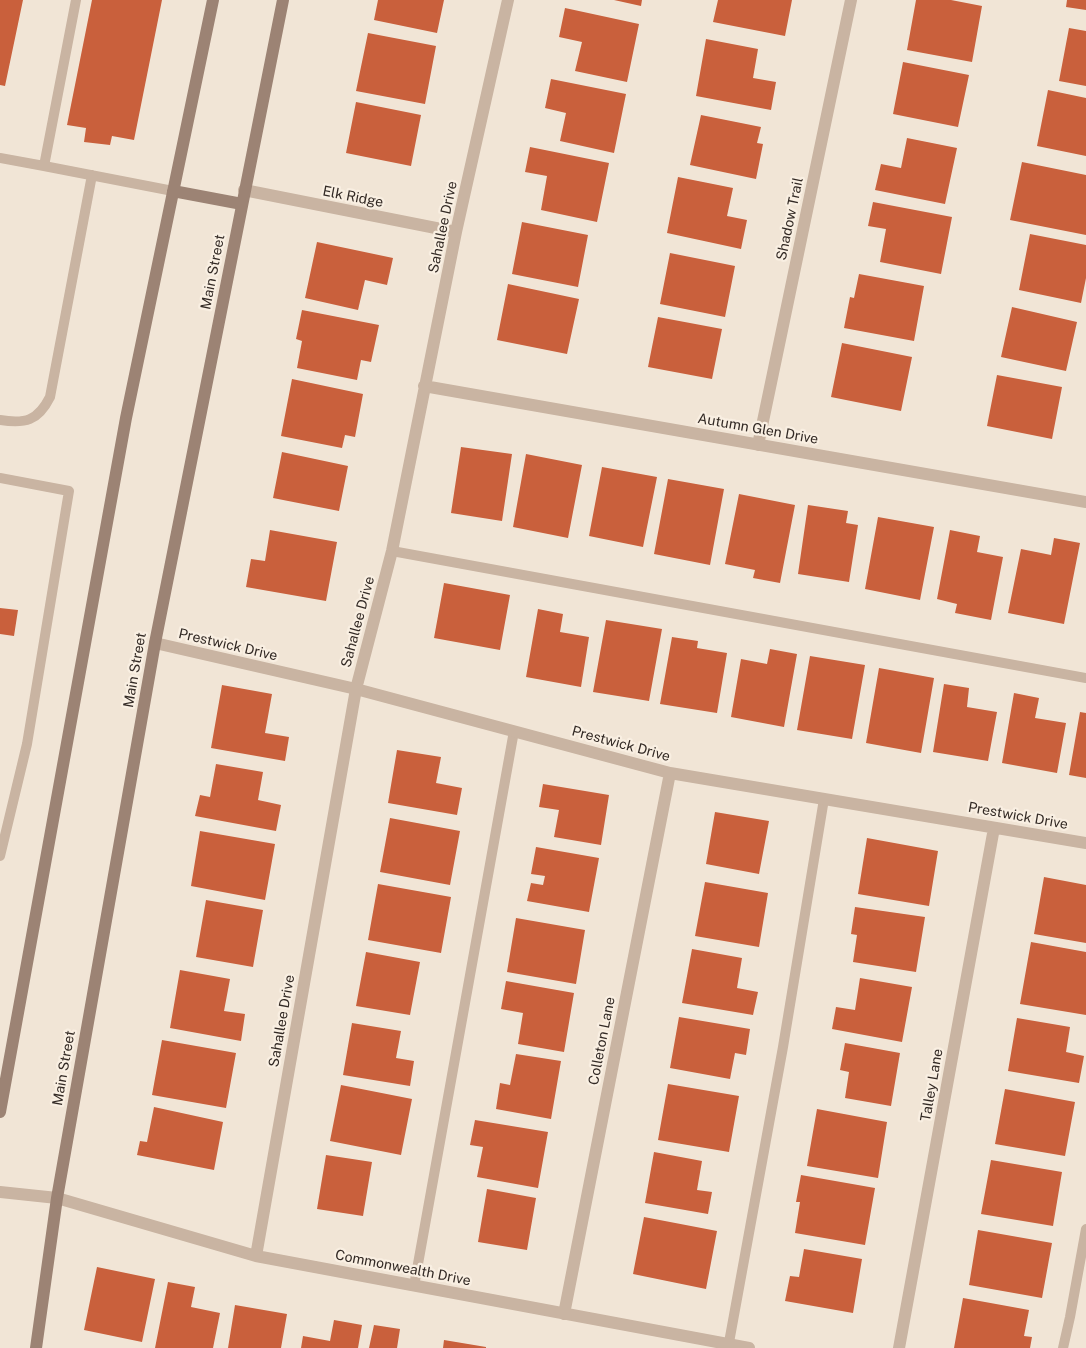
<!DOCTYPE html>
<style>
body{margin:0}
canvas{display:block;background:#f1e5d6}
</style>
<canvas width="1086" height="1348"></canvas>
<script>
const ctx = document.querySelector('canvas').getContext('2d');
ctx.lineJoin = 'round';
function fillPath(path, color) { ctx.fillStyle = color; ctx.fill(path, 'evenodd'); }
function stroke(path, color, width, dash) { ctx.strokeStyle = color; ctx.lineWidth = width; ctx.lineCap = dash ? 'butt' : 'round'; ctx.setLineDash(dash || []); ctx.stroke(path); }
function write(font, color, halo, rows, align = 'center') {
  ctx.font = font + ' "Public Sans",sans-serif'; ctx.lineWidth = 4.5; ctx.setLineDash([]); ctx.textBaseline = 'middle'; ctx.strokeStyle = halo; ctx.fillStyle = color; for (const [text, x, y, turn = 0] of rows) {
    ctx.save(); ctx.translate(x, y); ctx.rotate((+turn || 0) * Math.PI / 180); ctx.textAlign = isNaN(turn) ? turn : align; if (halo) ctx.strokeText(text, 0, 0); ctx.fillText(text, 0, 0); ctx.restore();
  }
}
const building = new Path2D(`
 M0 0H23L5 86 0 85Z
 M92 0H162L134 140 112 136 110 145 84 142 86 128 67 125Z
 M378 0H444L437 33 374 20Z
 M614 0H642L641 6Z
 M718 0H792L785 36 713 22Z
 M916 0H951L982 6 972 62 907 50Z
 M1067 0H1086V10L1066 7Z
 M565 8 639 24 627 82 575 71 582 42 559 37Z
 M1069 28 1086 31V86L1059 81Z
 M368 33 436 46 425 104 356 91Z
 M706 39 758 49 753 78 776 82 771 110 696 96Z
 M903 62 969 75 958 127 893 114Z
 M551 79 626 94 614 153 560 141 566 113 545 108Z
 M1048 90 1086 98V156L1037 146Z
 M356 102 421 115 411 166 346 153Z
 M701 115 761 127 757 143 763 144 756 179 690 165Z
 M907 138 957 148 945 204 875 190 881 164 901 168Z
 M530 147 609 163 597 222 541 210 547 176 525 172Z
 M1022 162 1086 175V235L1010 220Z
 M678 177 733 188 727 216 747 220 741 249 667 233Z
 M873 202 952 217 941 274 880 262 886 229 868 226Z
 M522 222 588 235 578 287 512 274Z
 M1030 234 1086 245V278L1081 303 1019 290Z
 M317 242 393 258 387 285 365 280 358 310 305 298Z
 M670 253 735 266 725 317 660 304Z
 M859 274 924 286 914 341 844 328 850 297 854 298Z
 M508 284 579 299 567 354 497 340Z
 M1012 307 1077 322 1066 371 1001 357Z
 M302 310 379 325 371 362 361 360 357 380 297 368 302 341 296 339Z
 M658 317 722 329 712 379 648 367Z
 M842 343 912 357 901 411 831 397Z
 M997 375 1062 387 1052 439 987 426Z
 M292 379 363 394 355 437 345 435 342 448 281 436Z
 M461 447 512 454 502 521 451 513Z
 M282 452 348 466 339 511 273 498Z
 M526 454 582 465 568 538 513 527Z
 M602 467 657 477 643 547 589 536Z
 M668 479 724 489 710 565 654 554Z
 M739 494 795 505 780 583 753 578 755 570 725 564Z
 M808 505 848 511 846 523 858 525 849 582 798 574Z
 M878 517 934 527 920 600 865 589Z
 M270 530 337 542 326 601 246 587 251 559 265 561Z
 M950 530 980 536 977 552 1003 557 991 620 955 613 957 604 937 599Z
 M1054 538 1080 543 1064 624 1008 613 1021 549 1051 555Z
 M444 583 510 595 500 650 434 638Z
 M0 608 18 610 14 636 0 634Z
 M538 609 563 614 560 632 589 637 581 687 526 677Z
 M606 620 662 629 649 701 593 692Z
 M672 637 698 641 697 648 727 653 717 713 660 704Z
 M770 649 797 654 784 727 731 717 741 659 767 664Z
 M810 656 865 665 852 739 797 730Z
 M879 668 934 678 921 753 866 743Z
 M944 684 969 688 967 707 997 712 988 761 933 752Z
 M222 685 272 694 265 733 289 737 285 761 211 748Z
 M1014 693 1039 698 1035 718 1066 723 1057 773 1002 763Z
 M1080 712 1086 713V778L1069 775Z
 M397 750 441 757 436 783 462 788 457 815 388 803Z
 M216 764 263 772 258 800 281 805 276 831 195 816 200 795 210 797Z
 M543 784 609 795 601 845 554 837 559 810 539 807Z
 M715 812 769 821 759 874 706 864Z
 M390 818 460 831 450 885 380 872Z
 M200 831 275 844 265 900 191 886Z
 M867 838 938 851 929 906 858 894Z
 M536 847 599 858 589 912 527 901 531 883 543 885 545 876 531 874Z
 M1044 877 1086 885V943L1034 934Z
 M705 882 768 893 759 947 695 936Z
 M378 884 451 897 441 953 368 940Z
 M206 900 263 910 253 967 196 957Z
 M855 907 925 917 916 972 853 962 857 935 851 934Z
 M516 918 585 930 576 984 507 972Z
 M1031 942 1086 952V1015L1020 1004Z
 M692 949 742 958 737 988 758 992 753 1015 682 1003Z
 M366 952 420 962 410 1015 356 1006Z
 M180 970 230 979 224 1011 245 1014 241 1041 170 1028Z
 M860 978 912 987 902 1042 832 1029 836 1007 855 1010Z
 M506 981 574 993 564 1052 518 1044 523 1013 501 1009Z
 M679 1017 750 1029 746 1055 735 1053 730 1079 670 1068Z
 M1017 1018 1070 1027 1066 1052 1084 1056 1079 1083 1008 1071Z
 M352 1023 401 1031 396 1058 414 1061 410 1086 343 1075Z
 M162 1040 236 1053 226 1108 152 1095Z
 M845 1043 900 1053 891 1106 845 1098 849 1072 840 1070Z
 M516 1054 561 1061 551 1119 496 1109 500 1083 510 1085Z
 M668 1084 739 1096 729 1152 658 1140Z
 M341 1085 412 1099 401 1155 330 1141Z
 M1005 1089 1075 1102 1065 1156 995 1144Z
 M154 1107 223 1122 214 1170 137 1155 140 1141 147 1142Z
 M817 1109 887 1122 878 1178 807 1166Z
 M475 1120 548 1132 538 1188 477 1177 483 1147 470 1145Z
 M654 1152 702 1161 697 1190 712 1192 708 1214 645 1203Z
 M326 1155 372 1162 363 1216 317 1209Z
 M991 1160 1062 1172 1053 1226 981 1214Z
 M801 1175 875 1188 865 1245 795 1233 800 1202H796Z
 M487 1189 536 1198 527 1250 478 1242Z
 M644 1217 717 1231 706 1289 633 1274Z
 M978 1230 1052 1243 1042 1298 969 1285Z
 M804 1249 862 1259 853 1313 785 1301 790 1276 799 1277Z
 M97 1267 155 1279 142 1342 84 1330Z
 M168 1282 195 1287 191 1307 220 1313 213 1348H155Z
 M963 1298 1029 1310 1024 1336 1032 1337 1030 1348H954Z
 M235 1305 287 1314 281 1348H228Z
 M334 1320 362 1325 358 1348H301L303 1336 330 1341Z
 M374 1325 400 1329 397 1348H369Z
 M444 1340 486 1347V1348H443Z`);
const service = new Path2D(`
 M76 0 44 166 173 191
 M0 158 44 166
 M0 420C25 424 38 421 50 397L92 175
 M0 478 69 491 27 744 0 856
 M392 551 1086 678
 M414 1286 514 731
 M728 1348 783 1047 824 799
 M1063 1348 1070 1317 1086 1229`);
const minor = new Path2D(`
 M244 190 456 232
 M424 386 1086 502
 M758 445 851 0
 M155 643 356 689 670 773 1086 843
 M0 1192 57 1198 256 1256 749 1348
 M256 1256 356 689 392 551 456 232 508 0
 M564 1314 670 773
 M899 1348 994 828`);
const secondary = new Path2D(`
 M173 191 242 204
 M0 1112 126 418 213 0
 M36 1348 57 1198 155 643 283 0`);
const streetNames = [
 ["Elk Ridge",353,197,11],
 ["Shadow Trail",790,219,-78],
 ["Sahallee Drive",443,227,-78],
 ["Main Street",213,272,-79],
 ["Autumn Glen Drive",758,429,10],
 ["Sahallee Drive",358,622,-75],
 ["Prestwick Drive",228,645,13],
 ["Main Street",135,670,-80],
 ["Prestwick Drive",621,744,15],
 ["Prestwick Drive",1018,816,10],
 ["Sahallee Drive",282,1021,-80],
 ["Colleton Lane",602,1041,-79],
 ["Main Street",64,1068,-80],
 ["Talley Lane",932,1085,-80],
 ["Commonwealth Drive",403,1268,11]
];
fillPath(building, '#c9603c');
stroke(service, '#c9b4a2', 10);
stroke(minor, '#c9b4a2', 12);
stroke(secondary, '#9c8374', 12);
write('14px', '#332a25', '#f9efe2', streetNames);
</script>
